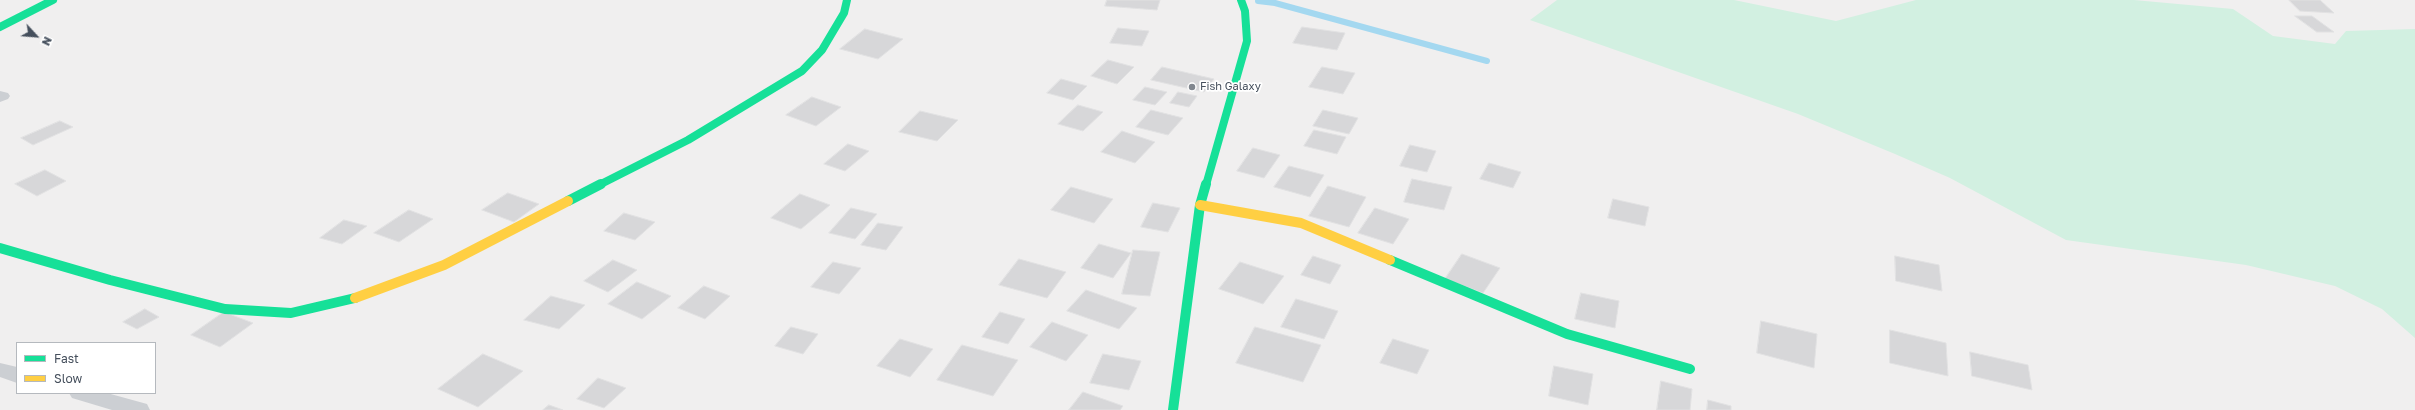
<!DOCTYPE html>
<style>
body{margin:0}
#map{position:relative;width:2415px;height:410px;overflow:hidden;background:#f0efef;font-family:"Golos Text",sans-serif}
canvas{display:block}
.legend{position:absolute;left:16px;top:342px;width:140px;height:52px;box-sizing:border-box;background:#fff;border:1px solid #b5b9be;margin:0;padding:5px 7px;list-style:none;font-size:12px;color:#454f5c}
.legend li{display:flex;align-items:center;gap:8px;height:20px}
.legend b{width:20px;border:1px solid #b5b9be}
.north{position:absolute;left:16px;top:16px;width:40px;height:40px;-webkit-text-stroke:3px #fff;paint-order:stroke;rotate:116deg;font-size:11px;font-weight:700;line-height:16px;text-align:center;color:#454f5c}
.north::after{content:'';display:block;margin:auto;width:14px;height:18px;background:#454f5c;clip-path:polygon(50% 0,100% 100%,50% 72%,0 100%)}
</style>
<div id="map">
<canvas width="2415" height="410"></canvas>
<ul class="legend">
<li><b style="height:5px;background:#16e098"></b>Fast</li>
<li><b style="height:5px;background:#ffcf43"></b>Slow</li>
</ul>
<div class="north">N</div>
</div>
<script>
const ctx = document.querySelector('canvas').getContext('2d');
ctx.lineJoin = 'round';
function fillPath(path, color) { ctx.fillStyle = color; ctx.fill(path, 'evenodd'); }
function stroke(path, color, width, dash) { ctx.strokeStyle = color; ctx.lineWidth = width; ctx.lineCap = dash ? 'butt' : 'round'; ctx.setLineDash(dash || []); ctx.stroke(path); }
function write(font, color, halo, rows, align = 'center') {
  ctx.font = font + ' "Golos Text",sans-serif'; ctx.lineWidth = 3.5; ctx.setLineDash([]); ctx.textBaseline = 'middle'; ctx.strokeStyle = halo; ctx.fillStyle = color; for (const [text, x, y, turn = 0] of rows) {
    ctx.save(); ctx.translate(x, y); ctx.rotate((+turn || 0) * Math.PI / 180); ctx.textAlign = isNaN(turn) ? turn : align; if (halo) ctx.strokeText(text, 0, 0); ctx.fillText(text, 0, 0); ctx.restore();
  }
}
const green = new Path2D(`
 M1557 0H1734L1836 21 1916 0H2134L2233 9 2273 36 2335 44 2346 31 2415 29V338L2382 309 2335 286 2246 265 2066 240 1950 178 1895 154 1798 114 1530 20Z`);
const stream = new Path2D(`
 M1258 1 1275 3 1487 61`);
const building = new Path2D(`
 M1107 0H1160L1157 10 1105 6Z
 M2289 0H2320L2334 13 2300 11Z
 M2295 16H2312L2334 32H2317Z
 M1302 27 1345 33 1337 50 1293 43Z
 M1118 28 1149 31 1142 46 1110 43Z
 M865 29 903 39 878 59 840 49Z
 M1108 60 1134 67 1117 84 1091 76Z
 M1162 67 1214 79 1204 92 1151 80Z
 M1322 67 1355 73 1343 94 1309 87Z
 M1061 79 1087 86 1073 100 1047 93Z
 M1145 87 1167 92 1155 105 1133 100Z
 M1178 92 1197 96 1189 107 1170 103Z
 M812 97 841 107 816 126 786 115Z
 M1078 105 1103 112 1083 131 1058 124Z
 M1151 110 1183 118 1168 135 1136 127Z
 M1323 110 1358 118 1349 134 1313 126Z
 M920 111 958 120 937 141 899 132Z
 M60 121 73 127 33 145 21 138Z
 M1314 130 1346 137 1337 154 1304 146Z
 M1122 131 1155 142 1135 163 1101 152Z
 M848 144 869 151 845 171 824 164Z
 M1410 145 1436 151 1427 172 1400 166Z
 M1253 148 1280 155 1264 178 1237 171Z
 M1489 163 1521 172 1513 188 1480 179Z
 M1289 166 1324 175 1310 197 1274 187Z
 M45 170 66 181 37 196 15 184Z
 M1412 179 1452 187 1444 210 1404 202Z
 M1328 186 1366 197 1349 227 1309 216Z
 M1071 187 1113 199 1094 223 1051 210Z
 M508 193 539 204 514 222 482 210Z
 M800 194 830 205 801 229 771 218Z
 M1613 199 1649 207 1645 226 1608 218Z
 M1153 203 1180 208 1168 232 1141 227Z
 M851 208 877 214 855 239 829 233Z
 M1375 208 1409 219 1393 244 1358 233Z
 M409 210 433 219 399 242 374 233Z
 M624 213 655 222 635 240 604 231Z
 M344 220 367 226 342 244 320 238Z
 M878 223 903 227 886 250 861 245Z
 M1099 244 1131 253 1113 278 1081 268Z
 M1133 250 1160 252 1150 296 1122 294Z
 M1462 254 1500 268 1483 293 1445 279Z
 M1313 256 1341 265 1330 284 1301 275Z
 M1895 256 1939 265 1942 291 1896 281Z
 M1019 259 1066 272 1047 298 999 285Z
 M613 260 637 270 608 292 584 281Z
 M833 262 861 268 839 294 811 287Z
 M1240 262 1284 276 1263 304 1219 289Z
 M637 282 671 296 642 319 608 304Z
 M704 286 730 296 705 319 678 308Z
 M1086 290 1137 308 1119 329 1067 311Z
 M1581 293 1619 301 1615 328 1575 319Z
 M551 296 585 305 559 329 524 320Z
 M1296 299 1338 311 1324 339 1281 327Z
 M145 309 159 317 137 329 123 322Z
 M224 312 253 323 220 347 191 335Z
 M1000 312 1025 319 1008 344 982 337Z
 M1761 321 1817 334 1814 368 1757 353Z
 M1052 322 1088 335 1066 361 1030 347Z
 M791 327 818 334 803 354 775 346Z
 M1255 327 1321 345 1303 382 1236 363Z
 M1890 330 1946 343 1948 376 1890 363Z
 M900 339 933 349 910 377 877 366Z
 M1393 339 1429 350 1417 374 1380 363Z
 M962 345 1018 360 993 396 937 380Z
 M1970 352 2028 365 2032 390 1972 376Z
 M483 354 523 371 478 407 438 389Z
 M1103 354 1141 361 1129 390 1090 383Z
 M1554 366 1593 374 1588 405 1549 396Z
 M598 378 626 388 604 408 577 399Z
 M1661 381 1692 389 1690 410H1657Z
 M1083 392 1123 406 1120 410H1069Z
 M1708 400 1731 406V410H1707Z
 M549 405 563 410H543Z`);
const street = new Path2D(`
 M0 91 8 93 10 96 8 99 0 102Z
 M0 363 17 367V383L0 377Z
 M69 393H107L147 404 150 410H112L72 398Z`);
const fastFar1 = new Path2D(`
 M0 27 53 0
 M599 185 688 140 802 71 822 50 844 13 847 0
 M1206 185 1247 41 1245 11 1241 0`);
const fast = new Path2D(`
 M568 201 601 184
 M0 248 110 280 225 309 291 313 355 298
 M1390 260 1567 334 1690 369
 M1173 410 1200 205 1206 184`);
const slow = new Path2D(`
 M1200 205 1301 223 1390 260
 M355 298 444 265 568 201`);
const markers = [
 [1192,87,4,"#81878f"]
];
const poiNames = [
 ["Fish Galaxy",1200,87]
];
fillPath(green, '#d2f0e1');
stroke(stream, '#a4d8f0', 6);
fillPath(building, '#d7d7d9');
stroke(building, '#e1e1e2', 1);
fillPath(street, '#cccfd3');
stroke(fastFar1, '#16e098', 8);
stroke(fast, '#16e098', 10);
stroke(slow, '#ffcf43', 10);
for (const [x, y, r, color] of markers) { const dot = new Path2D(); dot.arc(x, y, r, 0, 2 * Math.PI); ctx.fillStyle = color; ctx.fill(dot); stroke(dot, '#fff', 1.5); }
write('11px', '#454f5c', '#fff', poiNames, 'left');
</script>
